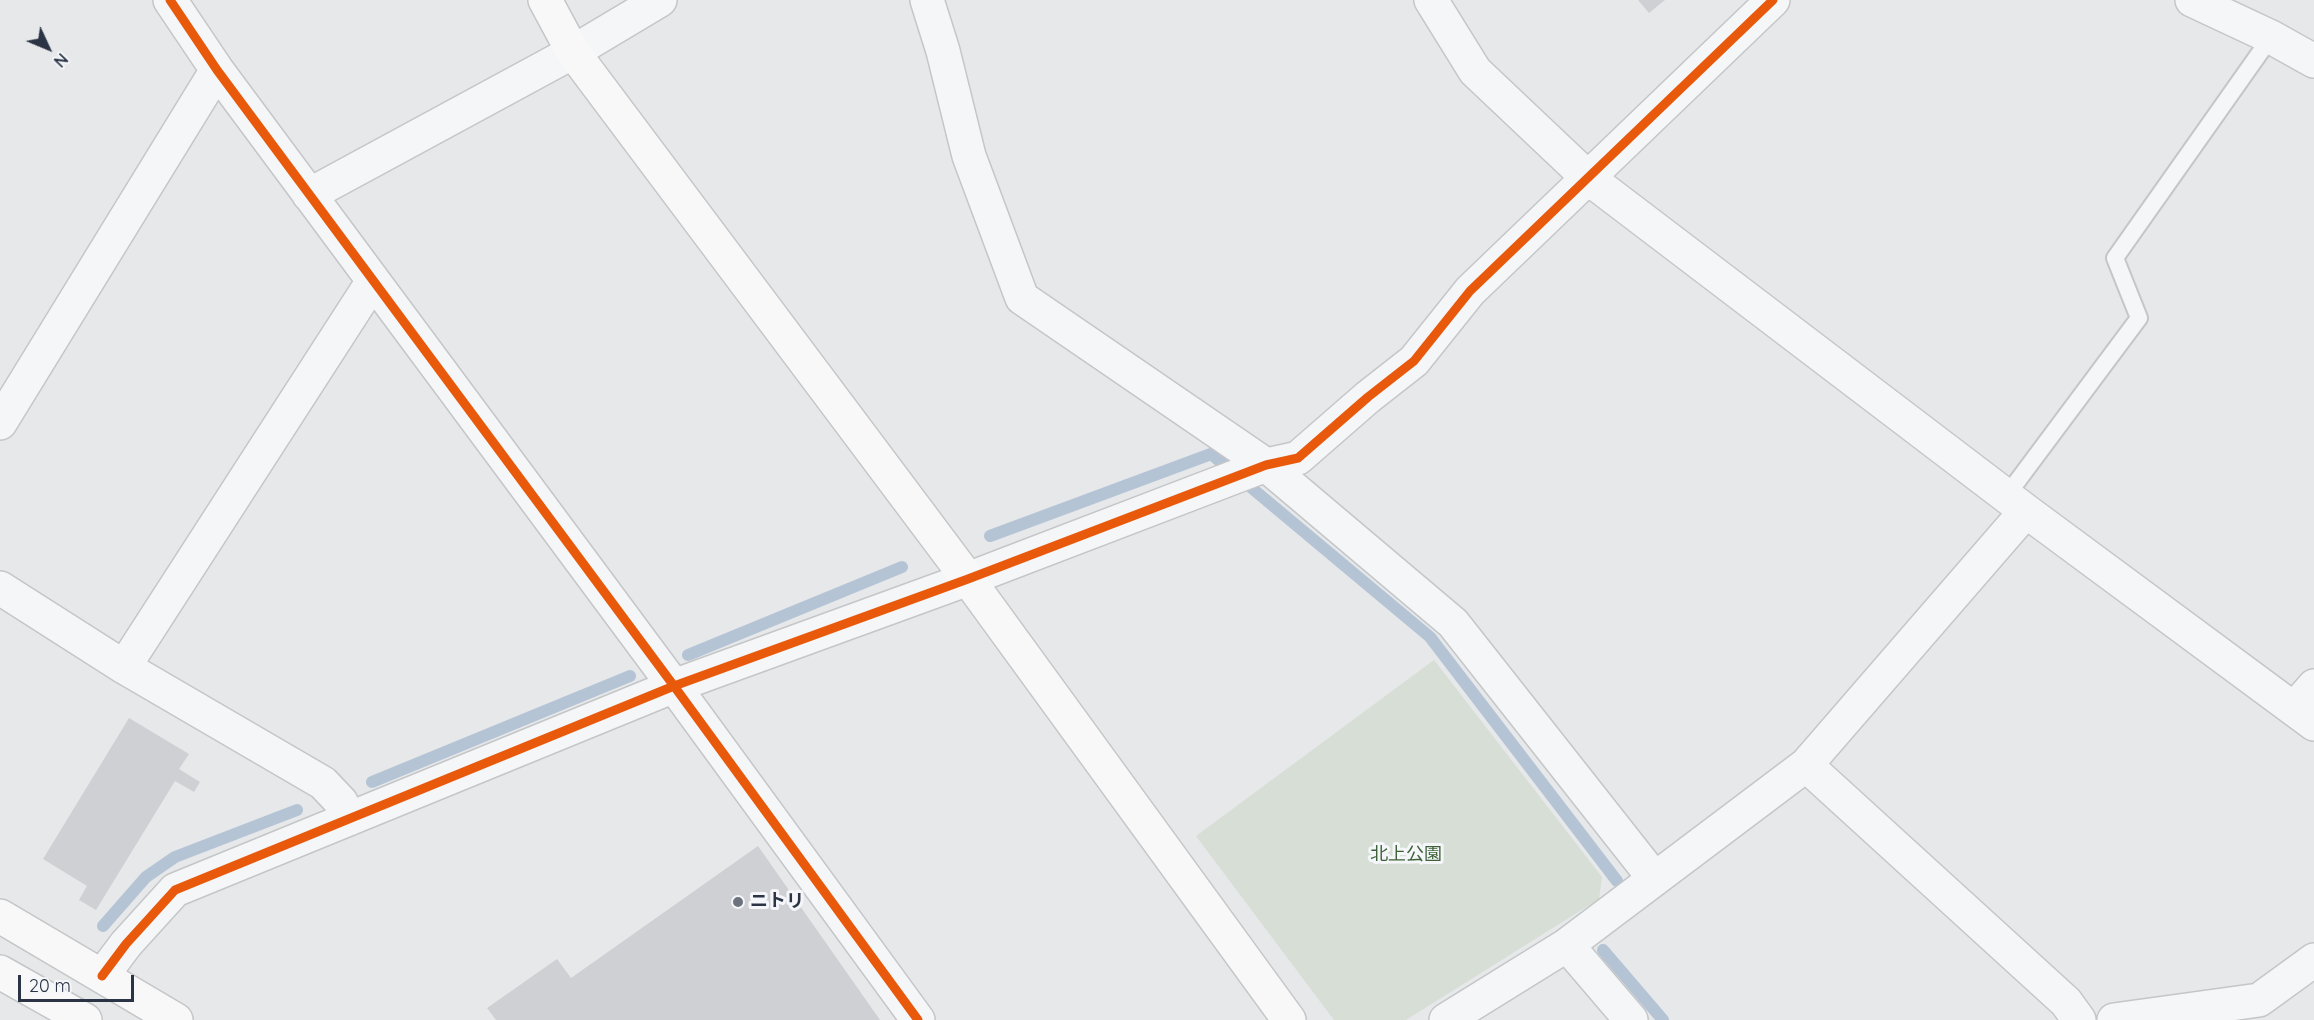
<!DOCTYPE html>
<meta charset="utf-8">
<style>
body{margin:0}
#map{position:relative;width:2314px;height:1020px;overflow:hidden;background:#e6e8ea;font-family:Quicksand,sans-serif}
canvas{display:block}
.north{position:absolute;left:18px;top:18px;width:60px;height:60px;-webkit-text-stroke:4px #f4f6f9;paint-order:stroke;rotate:134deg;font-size:16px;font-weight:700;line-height:24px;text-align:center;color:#2b3445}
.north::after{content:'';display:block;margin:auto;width:21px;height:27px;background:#2b3445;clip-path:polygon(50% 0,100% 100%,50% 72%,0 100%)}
.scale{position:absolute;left:18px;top:975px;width:116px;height:27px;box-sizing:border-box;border:3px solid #2b3445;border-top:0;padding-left:8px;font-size:18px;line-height:21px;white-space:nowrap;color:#2b3445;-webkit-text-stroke:4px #f4f6f9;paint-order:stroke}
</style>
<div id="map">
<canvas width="2314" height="1020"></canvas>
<div class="north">N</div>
<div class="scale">20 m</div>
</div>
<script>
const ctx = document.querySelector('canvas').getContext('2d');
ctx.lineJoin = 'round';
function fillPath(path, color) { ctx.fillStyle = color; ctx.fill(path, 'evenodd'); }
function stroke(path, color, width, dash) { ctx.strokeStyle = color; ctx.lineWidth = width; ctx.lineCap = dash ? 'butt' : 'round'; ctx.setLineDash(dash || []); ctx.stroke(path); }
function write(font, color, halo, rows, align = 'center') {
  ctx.font = font + ' Quicksand,"Noto Sans JP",sans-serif'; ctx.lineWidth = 6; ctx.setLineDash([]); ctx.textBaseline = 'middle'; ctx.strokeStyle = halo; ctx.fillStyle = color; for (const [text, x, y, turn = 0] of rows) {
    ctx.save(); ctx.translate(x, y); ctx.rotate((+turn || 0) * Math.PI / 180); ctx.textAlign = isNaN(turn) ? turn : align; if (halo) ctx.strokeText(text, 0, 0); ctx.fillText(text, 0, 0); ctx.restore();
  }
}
const green = new Path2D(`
 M1434 660 1602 877 1599 899 1406 1020H1334L1196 836Z`);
const stream = new Path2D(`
 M990 536 1211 454 1430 637 1617 881
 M688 655 902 567
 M372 782 630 676
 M103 926 146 877 175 857 297 810
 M1603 950 1663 1020`);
const building = new Path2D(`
 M1638 0H1665L1649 13Z
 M129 718 189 754 179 769 200 782 194 792 175 781 96 910 79 900 87 886 43 859Z
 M758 846 880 1020H496L487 1008 557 959 571 978Z`);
const lane = new Path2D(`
 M2007 495 2139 318 2115 258 2271 37`);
const street = new Path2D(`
 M170 0 217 70 674 686 918 1020
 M927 0 943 51 969 156 1022 298 1266 465 1453 623 1654 878
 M1431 0 1475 71 1587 177 2026 511 2314 724
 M2192 0 2271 37 2314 61
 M309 195 573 52 660 0
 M0 423 217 70
 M0 588 124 667 323 783 341 802 349 819
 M124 667 373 281
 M2294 709 2314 686
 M1806 765 2026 511
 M1567 945 1631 1020
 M102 976 126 944 175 890 674 686 968 579 1266 465 1298 458 1368 397 1414 361 1470 291 1773 0
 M1446 1020 1567 945 1806 765 2066 1002 2079 1020
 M2114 1020 2259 1000 2314 960`);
const secondary = new Path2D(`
 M545 0 573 52 968 579 1289 1020
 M0 916 176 1020
 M0 972 85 1020`);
const cycleway = new Path2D(`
 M170 0 217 70 674 686 918 1020
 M102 976 126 944 175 890 674 686 968 579 1266 465 1298 458 1368 397 1414 361 1470 291 1773 0`);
const markers = [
 [738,902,6,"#6c737f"]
];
const parkNames = [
 ["北上公園",1406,855]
];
const poiNames = [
 ["ニトリ",750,902]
];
fillPath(green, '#d6ded6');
stroke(stream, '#b4c4d5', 12);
fillPath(building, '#ced0d3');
stroke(lane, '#c4c6c8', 20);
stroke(street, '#c4c6c8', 36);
stroke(secondary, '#c4c6c8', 36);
stroke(lane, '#f5f6f7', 16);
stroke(street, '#f5f6f7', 33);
stroke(secondary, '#f8f8f8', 33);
stroke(cycleway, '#e8590c', 9);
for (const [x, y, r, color] of markers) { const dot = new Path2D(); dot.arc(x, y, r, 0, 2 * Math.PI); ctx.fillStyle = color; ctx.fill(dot); stroke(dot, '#f4f6f9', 2); }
write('18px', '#3f6138', '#f4f6f9', parkNames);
write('bold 18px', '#2b3445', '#f4f6f9', poiNames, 'left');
</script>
